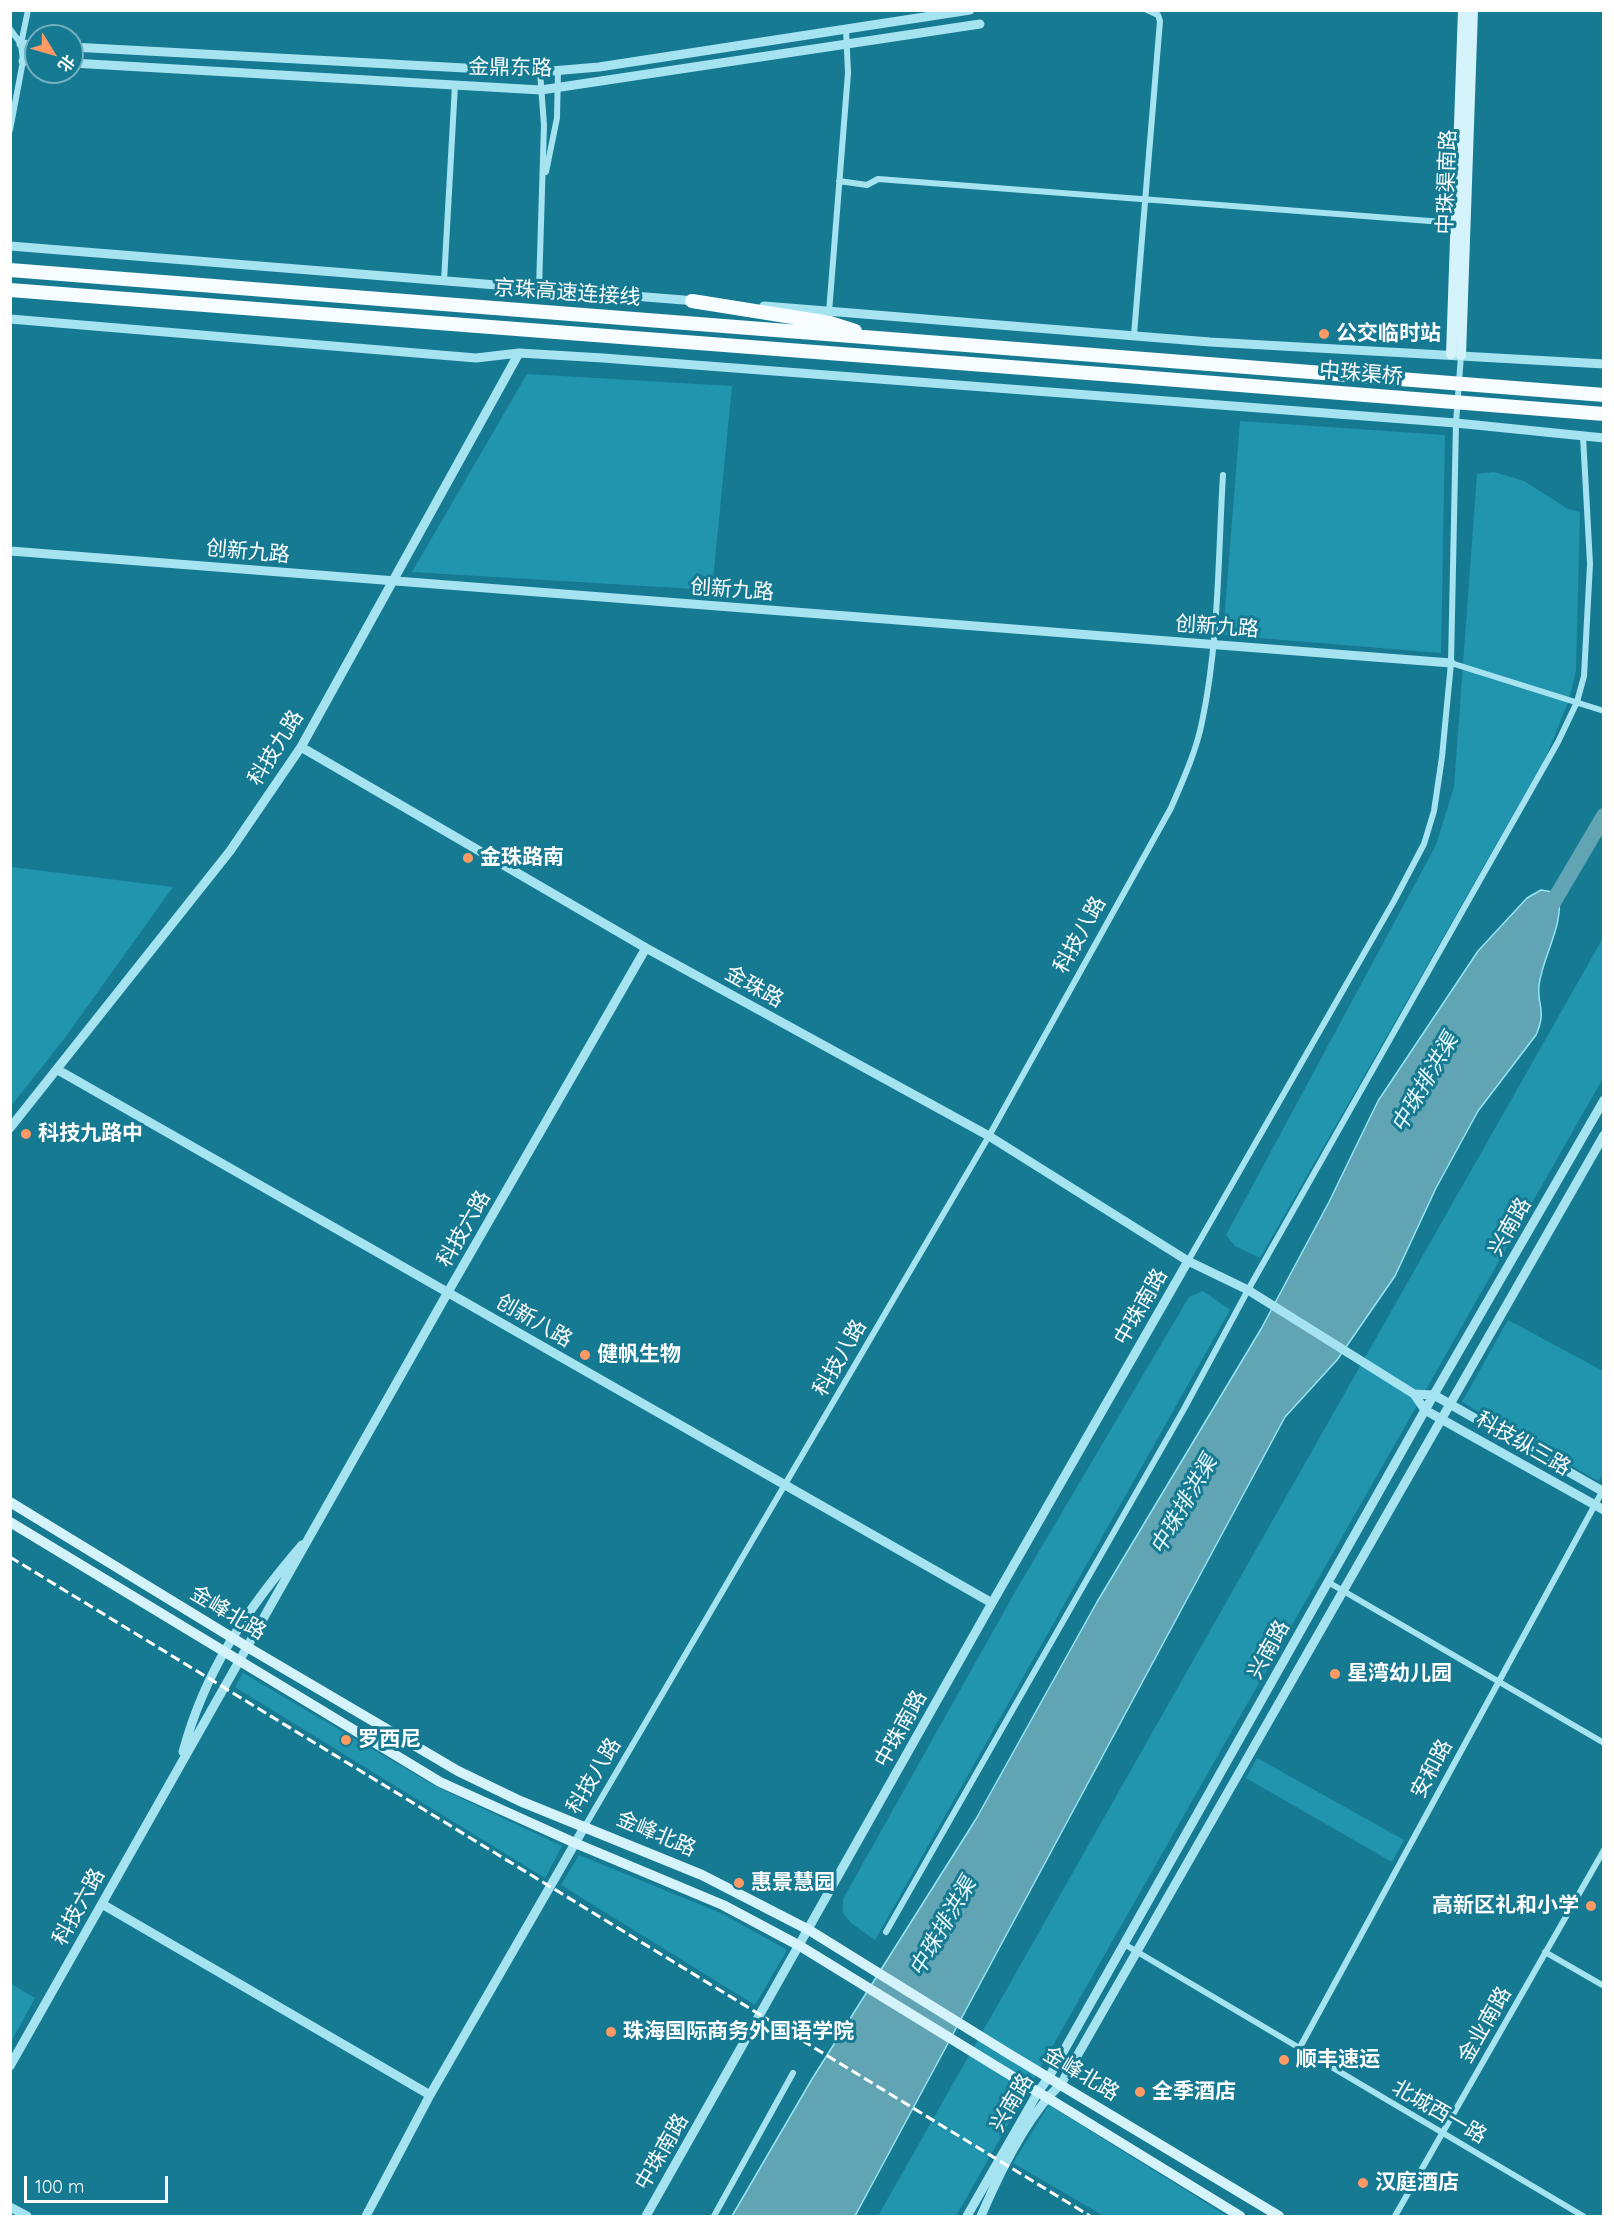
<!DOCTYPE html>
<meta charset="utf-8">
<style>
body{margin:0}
#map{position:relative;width:1614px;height:2227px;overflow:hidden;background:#167a93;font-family:Quicksand,"Noto Sans SC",sans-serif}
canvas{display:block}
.frame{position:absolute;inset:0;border:12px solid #fff;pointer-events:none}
.north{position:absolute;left:24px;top:24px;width:60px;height:60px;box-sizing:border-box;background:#167a93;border:2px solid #73afbe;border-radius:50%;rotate:127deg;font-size:16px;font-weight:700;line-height:24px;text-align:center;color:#fff}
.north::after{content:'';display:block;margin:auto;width:21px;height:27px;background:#ff9a65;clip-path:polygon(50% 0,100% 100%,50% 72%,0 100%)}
.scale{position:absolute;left:24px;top:2176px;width:144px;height:27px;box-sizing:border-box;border:3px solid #fff;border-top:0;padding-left:8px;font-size:18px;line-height:21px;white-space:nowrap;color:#fff;-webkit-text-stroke:4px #167a93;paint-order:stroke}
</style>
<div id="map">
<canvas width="1614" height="2227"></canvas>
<div class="frame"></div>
<div class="north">北</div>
<div class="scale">100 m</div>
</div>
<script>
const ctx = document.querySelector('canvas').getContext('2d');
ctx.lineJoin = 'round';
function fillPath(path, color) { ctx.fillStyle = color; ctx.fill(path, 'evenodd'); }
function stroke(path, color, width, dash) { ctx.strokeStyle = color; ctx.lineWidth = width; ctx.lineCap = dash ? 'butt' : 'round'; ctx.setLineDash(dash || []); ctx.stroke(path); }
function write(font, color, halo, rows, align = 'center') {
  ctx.font = font + ' Quicksand,"Noto Sans SC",sans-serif'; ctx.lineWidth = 6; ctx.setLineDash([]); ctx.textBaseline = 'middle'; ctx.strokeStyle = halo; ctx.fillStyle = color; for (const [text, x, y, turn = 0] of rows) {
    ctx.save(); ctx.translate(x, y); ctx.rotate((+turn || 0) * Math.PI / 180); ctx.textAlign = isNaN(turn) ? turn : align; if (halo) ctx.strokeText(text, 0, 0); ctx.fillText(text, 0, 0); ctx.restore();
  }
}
const green = new Path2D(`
 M527 374 732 386 712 590 412 572Z
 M1240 421 1445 435 1441 653 1223 635Z
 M1494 472 1524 481 1568 509 1580 512 1576 670 1569 700 1546 757 1260 1258 1235 1246 1226 1235 1436 845 1454 787 1477 474Z
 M11 867 173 887 64 1039 11 1106Z
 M1603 938V1078L956 2216H878Z
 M1203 1291 1230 1310 875 1940 851 1923 843 1913V1899L1015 1592 1189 1297Z
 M1508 1320 1603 1371 1604 1474 1598 1481 1462 1402Z
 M243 1673 435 1786 562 1846 545 1878 235 1687Z
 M1257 1758 1404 1840 1392 1862 1246 1778Z
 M579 1855 723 1914 787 1950 755 2005 561 1885Z
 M11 1984 35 1998 11 2042Z
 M1049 2105 1227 2216H1104L1013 2163Z`);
const water = new Path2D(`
 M1541 890 1558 893C1565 925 1543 954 1539 985 1537 1007 1547 1010 1536 1035L1478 1111 1436 1188 1395 1276 1337 1360 1285 1417 855 2216H732L812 2079 976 1819 1097 1602 1261 1329 1329 1202 1378 1101 1478 951 1527 898Z`);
const river = new Path2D(`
 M1548 911 1604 816`);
const minor = new Path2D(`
 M10 29 21 44 28 10
 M10 130 23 61 21 44
 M546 172 557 118 558 70
 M839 181 867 185 878 179 1456 223
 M444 281 455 85
 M539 289 544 125 540 72
 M829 312 848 73 846 29
 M1134 335 1160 21 1158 15 1147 10
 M1451 663 1604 711
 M1188 1261 1394 901 1424 844 1434 811 1442 757 1451 663 1456 423 1461 355
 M1328 1582 1604 1743
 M585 1826 989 1136 1171 808C1183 780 1196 752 1202 722 1219 642 1218 557 1223 475
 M886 1932 1184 1409 1248 1290 1558 742 1577 702 1584 676 1590 564 1583 436
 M1124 1944 1583 2216
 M1545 1952 1604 1986
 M1299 2049 1603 1490
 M714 2216 793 2073
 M1395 2216 1604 1850`);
const tertiary = new Path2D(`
 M21 44 36 45
 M72 47 540 72 599 67 970 10
 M23 61H36
 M72 63 541 90 980 24
 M10 246 696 301
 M764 306 1210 342 1604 364
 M10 319 476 358 519 353 603 358 1456 423 1604 438
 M10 551 1451 663
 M301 747 646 948 989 1136 1188 1261 1248 1290 1414 1394 1425 1410 1604 1510
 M58 1070 992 1603
 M10 1128 230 851 301 747 519 353
 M1414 1394 1434 1395 1604 1492
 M183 1752C205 1670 247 1609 302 1545
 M102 1904 430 2095
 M10 2066 448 1292 646 948
 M10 2207 27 2216
 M366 2216 430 2095 585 1826
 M646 2216 992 1603 1188 1261
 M967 2216 1038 2092 1049 2077 1425 1410 1604 1100
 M981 2216C999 2174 1027 2115 1061 2084L1604 1135`);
const secondary = new Path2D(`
 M1451 354 1463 10
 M1461 355 1473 10
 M10 1502 249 1648 458 1771 520 1801 702 1875 809 1930 1009 2054 1279 2216
 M10 1522 440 1782 575 1843 723 1905 800 1946 1240 2216`);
const trunk = new Path2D(`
 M10 270 1119 357
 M10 290 1114 375
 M692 301 830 323 855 331`);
const rail = new Path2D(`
 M10 1557 1090 2216`);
const trunkBridge = new Path2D(`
 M1119 357 1604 395
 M1114 375 1604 414`);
const markers = [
 [1324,334,6,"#ff9a65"],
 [468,858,6,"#ff9a65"],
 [26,1134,6,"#ff9a65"],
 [585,1355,6,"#ff9a65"],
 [1335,1674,6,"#ff9a65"],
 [346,1740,6,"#ff9a65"],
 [739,1883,6,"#ff9a65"],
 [1591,1906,6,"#ff9a65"],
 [611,2032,6,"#ff9a65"],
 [1284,2060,6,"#ff9a65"],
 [1140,2092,6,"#ff9a65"],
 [1363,2183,6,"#ff9a65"]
];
const streetNames = [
 ["金鼎东路",510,68,1],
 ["中珠渠南路",1447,182,-88],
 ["京珠高速连接线",567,293,4],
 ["中珠渠桥",1361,374,5],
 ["创新九路",248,552,5],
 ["创新九路",732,590,4],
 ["创新九路",1217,627,4],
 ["科技九路",276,748,-58],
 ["科技八路",1080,935,-61],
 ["金珠路",754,987,29],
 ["兴南路",1510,1227,-60],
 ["科技六路",464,1229,-60],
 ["中珠南路",1141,1307,-60],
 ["创新八路",534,1321,30],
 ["科技八路",840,1358,-60],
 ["科技纵三路",1523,1444,30],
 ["金峰北路",228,1613,31],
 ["兴南路",1269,1650,-61],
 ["中珠南路",901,1729,-61],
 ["安和路",1432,1769,-62],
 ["科技八路",594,1776,-59],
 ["金峰北路",656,1834,23],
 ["科技六路",79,1907,-61],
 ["金业南路",1485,2025,-60],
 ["金峰北路",1081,2074,31],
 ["兴南路",1012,2103,-59],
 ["北城西一路",1439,2112,30],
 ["中珠南路",662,2152,-60]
];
const poiNames = [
 ["公交临时站",1336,334],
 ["金珠路南",480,858],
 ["科技九路中",38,1134],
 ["健帆生物",597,1355],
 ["星湾幼儿园",1347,1674],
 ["罗西尼",358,1740],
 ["惠景慧园",751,1883],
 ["高新区礼和小学",1579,1906,"right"],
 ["珠海国际商务外国语学院",623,2032],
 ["顺丰速运",1296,2060],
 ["全季酒店",1152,2092],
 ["汉庭酒店",1375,2183]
];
const waterNames = [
 ["中珠排洪渠",1425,1083,-60],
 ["中珠排洪渠",1184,1505,-60],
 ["中珠排洪渠",943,1927,-60]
];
fillPath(green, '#2295ae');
fillPath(water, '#61a5b4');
stroke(water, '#98e4f3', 1.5);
stroke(river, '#61a5b4', 16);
stroke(minor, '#a6e3f1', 6);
stroke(tertiary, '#a6e3f1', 9);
stroke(secondary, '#d4f3fb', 10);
stroke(trunk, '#f7fdff', 14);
stroke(rail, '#fff', 3, [10, 4.5]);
stroke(trunkBridge, '#f7fdff', 14);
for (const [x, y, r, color] of markers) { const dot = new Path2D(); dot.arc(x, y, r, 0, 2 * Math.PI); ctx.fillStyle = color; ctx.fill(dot); stroke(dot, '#167a93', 2); }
write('21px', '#fff', '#167a93', streetNames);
write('bold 21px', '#fff', '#167a93', poiNames, 'left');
write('italic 22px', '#e4f8fc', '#167a93', waterNames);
</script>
